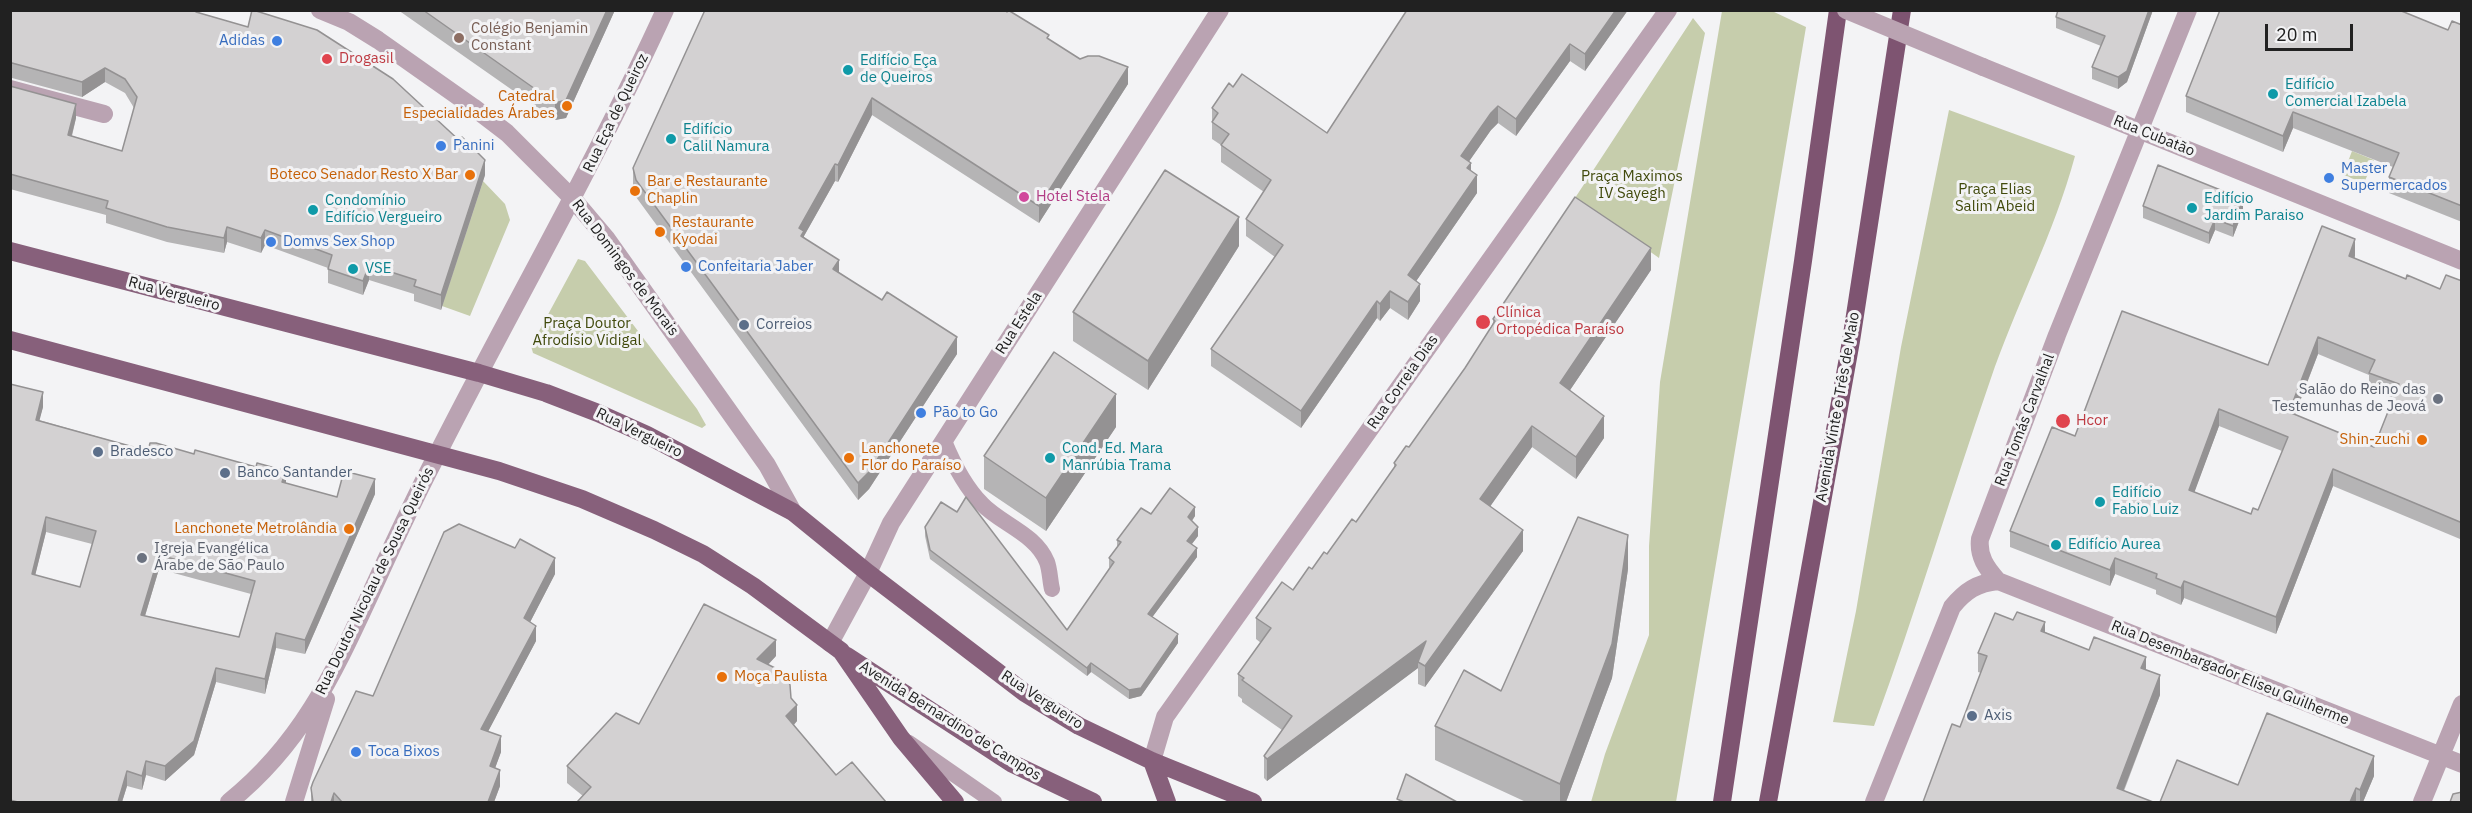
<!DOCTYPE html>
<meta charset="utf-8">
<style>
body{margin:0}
#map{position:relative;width:2472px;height:813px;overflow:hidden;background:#f3f3f5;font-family:"IBM Plex Sans",sans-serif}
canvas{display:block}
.frame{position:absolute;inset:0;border:12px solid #212121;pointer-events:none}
.scale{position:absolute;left:2265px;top:24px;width:88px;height:27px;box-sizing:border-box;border:3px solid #212121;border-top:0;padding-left:8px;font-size:18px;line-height:21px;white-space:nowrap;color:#212121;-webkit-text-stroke:4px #f3f3f5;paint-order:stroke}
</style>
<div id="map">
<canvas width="2472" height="813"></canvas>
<div class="frame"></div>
<div class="scale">20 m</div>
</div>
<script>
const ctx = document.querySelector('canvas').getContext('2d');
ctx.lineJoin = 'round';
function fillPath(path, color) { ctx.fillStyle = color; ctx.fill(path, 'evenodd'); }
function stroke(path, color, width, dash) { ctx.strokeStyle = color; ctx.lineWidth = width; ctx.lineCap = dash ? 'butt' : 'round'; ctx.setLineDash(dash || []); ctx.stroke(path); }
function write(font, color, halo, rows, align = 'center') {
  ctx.font = font + ' "IBM Plex Sans",sans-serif'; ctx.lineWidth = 6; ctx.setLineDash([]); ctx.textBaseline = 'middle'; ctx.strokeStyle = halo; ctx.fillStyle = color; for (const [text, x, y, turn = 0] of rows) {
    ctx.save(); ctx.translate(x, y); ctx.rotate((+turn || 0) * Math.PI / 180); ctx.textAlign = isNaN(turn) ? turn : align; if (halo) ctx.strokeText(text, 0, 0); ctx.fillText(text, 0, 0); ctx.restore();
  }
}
const green = new Path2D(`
 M1722 11H1772L1806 27 1676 802H1591L1605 754 1649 635V546L1660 382Z
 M1693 18 1705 33 1659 258 1575 198Z
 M1949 110 2075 156C2054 234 2016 305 1990 381 1950 496 1916 612 1874 726L1833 722 1856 611 1901 347Z
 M2352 151 2374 160 2364 183 2343 175Z
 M483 181 505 204 510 220 470 316 442 306Z
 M578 259 585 261 697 409 706 425 702 428 533 353 531 346Z`);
const service = new Path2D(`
 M944 441C953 463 965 487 982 504 1001 524 1036 534 1047 562 1050 570 1050 581 1052 589
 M909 743 994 802`);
const minor = new Path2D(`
 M2188 10 2057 335 1980 539C1978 556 1986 568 1998 581L2462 764
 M10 89 104 114
 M830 643 868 573 891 523 1220 10
 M1152 761 1165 717 1668 10
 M1874 802 1952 607C1965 591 1977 583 1998 581
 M2422 802 2462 704`);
const tertiary = new Path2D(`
 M320 10 349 22 378 40 473 107 507 133 573 199 606 238 767 465 793 512
 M1983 67 2462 261
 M229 802C300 745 332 677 369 597 391 549 413 500 438 453 513 305 596 162 665 10
 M294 802 326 699`);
const primary = new Path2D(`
 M10 251 479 373 546 393 598 413 647 435 793 512 868 573 1025 693 1079 726 1152 761 1253 802
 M10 340 499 471 582 499 654 530 703 554 753 586 841 651 901 738 955 802
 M847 656 1011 763 1093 802
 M1152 761 1167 802`);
const trunk = new Path2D(`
 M1722 802 1803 261 1838 10
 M1768 802 1851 341 1902 10`);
const tertiaryBridge = new Path2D(`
 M1846 10 1983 67`);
const wall = new Path2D(`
 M10 10H200V13L485 175 441 310 414 301V294L369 280 363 295 328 283V268L265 245 261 253 227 242 224 253 167 242 106 223V215L10 189V86L76 118 72 136 122 151 134 108 125 93 105 82 82 97 12 78 10 79Z
 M398 10H615L566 118 555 120Z
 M1407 10H1628L1585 71 1570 61 1516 136 1498 123 1491 130 1469 161 1471 171 1477 193 1416 281 1420 301 1408 320 1390 308 1380 321 1377 318 1301 428 1211 366V349L1275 257 1246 236V219L1264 192 1221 162V145L1212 139V108L1233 87 1327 133Z
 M2058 10H2153L2127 82 2118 89 2092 79V67L2101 46 2056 28V17Z
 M2403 10 2402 12 2448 30 2462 25V222L2389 193V177L2393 167 2293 128 2283 152 2186 112V96Z
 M1049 40 1080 59 1128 84 1039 223 872 115 838 182 835 181 804 236V237L839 272 957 354 869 489 858 500 636 197 633 185V168Z
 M2143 206 2243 211 2233 237 2215 230 2209 244 2143 218Z
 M1239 246 1148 390 1073 341V312Z
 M2355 256V259L2406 279 2440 289 2462 281V536L2460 539 2333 486 2276 634 2184 598 2181 605 2156 594V590L2115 574 2110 586 2010 547V531L2075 436 2268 365ZM2318 354 2369 375V389L2393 399 2374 447 2295 415ZM2219 426 2282 451 2258 510 2251 514 2194 492Z
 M1651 270 1570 390 1604 438 1576 479 1532 447 1490 506 1523 551 1425 687 1418 684V668L1267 781 1264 778V756L1282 730 1242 702V699L1238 696V674L1261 643 1256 639V618L1293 590 1312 569 1327 554 1356 522 1394 468V463L1409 447 1465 368 1493 325V319Z
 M10 384 43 407 39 420 148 451 286 483 337 497 375 494 305 654 276 648 265 694 216 682 194 755 165 781 146 775 142 790 127 786 122 802H10ZM46 532 92 544 80 587 35 575ZM159 569 251 594 239 637 145 616Z
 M1116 427 1046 531 984 489V456Z
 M1151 514 1195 516 1192 521 1198 536 1192 544 1197 557 1152 617 1178 643 1141 696 1129 699 1091 672 1087 676 930 559 925 536V527L1067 630 1110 568 1109 567V558L1117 547V540Z
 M515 548 555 574 530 622 536 641 488 731 501 752 495 768 500 786 494 802H311V788L373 696Z
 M1628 569 1612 678 1566 802H1526L1435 760V726L1501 691Z
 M2045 632 2089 650 2146 670 2160 695 2124 791 1960 727 1981 673 1978 672V653Z
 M776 656 768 665 791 698 797 721 794 725 836 775 583 796 567 783V766L639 724Z
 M2374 776 2363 802H2160L2238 785Z`);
const shadedWall = new Path2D(`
 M607 10H615L566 118 555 120V103Z
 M1616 10H1628L1585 71V54Z
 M2149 10H2153L2127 82 2118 89V77Z
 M1570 44V61L1516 136V119Z
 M12 63V78L10 79V64Z
 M1128 67V84L1039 223V206Z
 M105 68V82L82 97V82Z
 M872 98V115L838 182V165Z
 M76 104V118L68 150V135Z
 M1498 106V123L1491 130 1461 173V156L1491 113Z
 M2293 112V128L2283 152V136Z
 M485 160V175L441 310V295Z
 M1471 163V180L1467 168Z
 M835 164V181L804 236V248L799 228Z
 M1477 175V193L1408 293V275Z
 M2243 199V211L2233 237V226Z
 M1239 217V246L1148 390V361Z
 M2215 219V230L2209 244V233Z
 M227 227V242L224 253V238Z
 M265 230V245L261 253V238Z
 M2355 239V256L2349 273V256Z
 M1651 248V270L1560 405V383Z
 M839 260V277L833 269Z
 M369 265V280L363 295V281Z
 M1420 284V301L1408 320V302Z
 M1390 291V308L1380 321V304Z
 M1377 301V318L1301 428V411Z
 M957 337V354L869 489 858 500V483Z
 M2318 337V354L2289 429V412Z
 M43 392V407L36 434V420Z
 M1116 394V427L1046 531V498Z
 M2219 409V426L2189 507V490Z
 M1604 416V438L1576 479V457Z
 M1532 426V447L1480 521V499Z
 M2333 469V486L2276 634V617Z
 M286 471V485L282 482Z
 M375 479V494L305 654V640Z
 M1195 507V516L1188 526V517Z
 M46 517V532L32 588V574Z
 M2462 519V536L2460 539V522Z
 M1198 527V536L1187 550V541Z
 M1523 530V551L1425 687V666Z
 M1628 535V569L1612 678 1566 802H1560V784Z
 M1197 548V557L1148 623V614Z
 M159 555V569L141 629V615Z
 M555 558V574L524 634V618Z
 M2115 558V574L2110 586V570Z
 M2184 581V598L2181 605V588Z
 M2045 622V642L2041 631Z
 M536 626V641L481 745V729Z
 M276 633V648L265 694V679Z
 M1178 634V643L1141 696 1129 699V690Z
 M776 640V656L757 676V659Z
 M1426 641 1418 662V668L1267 781V759Z
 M2146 657V676L2141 668Z
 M1091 663V672L1087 676V668Z
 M216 668V682L194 755 165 781V766Z
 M2160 675V695L2119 802 2117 788Z
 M797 705V721L786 733V716Z
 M501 736V752L490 782V766Z
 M2374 756V776L2363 802H2360V790Z
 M146 761V775L142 790V776Z
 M500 770V786L494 802H488Z
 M127 771V786L122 802H118Z
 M2356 788V802H2350Z
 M334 793V802H331Z`);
const building = new Path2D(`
 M10 10H196V12L248 27 252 10H253L317 30 393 79 461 142 462 137 485 160 441 295 414 286 416 280 369 265 363 281 328 269 332 255 265 230 261 238 227 227 224 238 167 227 106 208 108 201 10 174V86L76 104 68 135 122 151 137 97 125 79 105 68 82 82 12 63 10 64Z
 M423 10H607L566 100 555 103Z
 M705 10H1004L1007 12 1008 10 1049 35 1047 38 1080 59 1088 56H1099L1128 67 1039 206 872 98 838 165 835 164 799 228 804 231 801 236 839 260 833 269 882 300 887 292 957 337 869 472 858 483 636 180 633 168Z
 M1407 10H1616L1585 54 1570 44 1516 119 1498 106 1491 113 1461 156 1471 163 1467 168 1477 175 1408 275 1420 284 1408 302 1390 291 1380 304 1377 301 1301 411 1211 349 1283 245 1246 219 1271 180 1221 145 1229 134 1212 122 1218 113 1212 108 1229 83 1233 87 1242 74 1327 133Z
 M2058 10H2149L2127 71 2118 77 2092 67 2105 36 2056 17Z
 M2220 10H2399L2448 30 2452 21 2462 25V206L2389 177 2399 153 2293 112 2283 136 2186 96Z
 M2158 165 2243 199 2233 226 2215 219 2209 233 2143 206Z
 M1165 170 1239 217 1148 361 1073 312Z
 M1575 197 1651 248 1560 383 1604 416 1576 457 1532 426 1480 499 1523 530 1425 666 1418 662 1426 641 1267 759 1264 756 1292 716 1242 680 1244 678 1238 674 1271 628 1256 618 1282 582 1293 590 1309 567 1312 569 1324 552 1327 554 1352 519 1356 522 1396 465 1394 463 1406 446 1409 447 1465 368 1495 321 1493 319Z
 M2322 226 2355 239 2349 256 2406 279 2407 275 2440 289 2446 275 2462 281V519L2460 522 2333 469 2276 617 2184 581 2181 588 2156 578 2157 574 2115 558 2110 570 2010 531 2052 427 2075 436 2122 311 2268 365ZM2318 337 2375 360 2369 373 2399 384 2374 447 2289 412ZM2219 409 2288 437 2258 510 2253 508 2251 514 2189 490Z
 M1054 352 1116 394 1046 498 984 456Z
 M10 384 43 392 36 420 148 451 150 443H156L194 454 195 450 256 467 257 463 286 471 282 482 337 497 344 471 375 479 305 640 276 633 265 679 216 668 194 741 165 766 146 761 142 776 127 771 118 802H18L10 800ZM46 517 96 531 80 587 32 574ZM159 555 255 581 239 637 141 615Z
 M1170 488 1195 507 1188 517 1198 527 1187 541 1197 548 1148 614 1178 634 1141 688 1129 690 1091 663 1087 668 930 550 925 527 941 502 957 512 966 497 1067 630 1114 562 1109 558 1121 542 1117 540 1141 508 1151 514Z
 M1578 517 1628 535 1612 644 1560 784 1435 726 1464 670 1501 691Z
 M459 524 515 548 520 539 555 558 524 618 536 626 481 729 501 736 490 766 500 770 488 802H342L334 793 331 802H313L311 788 313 782 356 691 373 696 444 532Z
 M704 604 776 640 757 659 783 672 787 677 790 685 791 698 797 705 786 716 836 775 852 762 886 802H577L591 787 567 766 616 713 639 724Z
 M2017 612 2045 622 2041 631 2089 650 2094 637 2146 657 2141 668 2160 675 2117 788 2153 802H1923L1952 724 1960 727 1987 656 1978 653 1995 613 2013 620Z
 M2267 713 2374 756 2360 790 2356 788 2350 802H2160L2177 760 2238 785Z
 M1406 774 1457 802H1404L1397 799Z
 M2462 792V802H2450L2453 794Z`);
const markers = [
 [459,38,6,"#8d6e63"],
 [277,41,6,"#3f7fe0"],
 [327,59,6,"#e0444e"],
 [848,70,6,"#0f9aa8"],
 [2273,94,6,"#0f9aa8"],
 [567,106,6,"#e8710a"],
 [671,139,6,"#0f9aa8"],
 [441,146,6,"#3f7fe0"],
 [470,175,6,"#e8710a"],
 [2329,178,6,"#3f7fe0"],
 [635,191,6,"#e8710a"],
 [1024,197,6,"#d1479c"],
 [2192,208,6,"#0f9aa8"],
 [313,210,6,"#0f9aa8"],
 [660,232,6,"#e8710a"],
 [271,242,6,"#3f7fe0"],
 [686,267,6,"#3f7fe0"],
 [353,269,6,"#0f9aa8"],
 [1483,322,8,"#e0444e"],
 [744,325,6,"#5c6f8a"],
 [2438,399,6,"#6b7280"],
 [921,413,6,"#3f7fe0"],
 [2063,421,8,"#e0444e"],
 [2422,440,6,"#e8710a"],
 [98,452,6,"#5c6f8a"],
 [849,458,6,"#e8710a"],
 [1050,458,6,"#0f9aa8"],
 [225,473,6,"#5c6f8a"],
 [2100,502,6,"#0f9aa8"],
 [349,529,6,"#e8710a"],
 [2056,545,6,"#0f9aa8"],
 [142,558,6,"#6b7280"],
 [722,677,6,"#e8710a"],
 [1972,716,6,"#5c6f8a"],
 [356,752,6,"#3f7fe0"]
];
const educationNames = [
 ["Colégio Benjamin",471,29],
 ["Constant",471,46]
];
const shopNames = [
 ["Adidas",265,41,"right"],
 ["Panini",453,146],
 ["Master",2341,169],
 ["Supermercados",2341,186],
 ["Domvs Sex Shop",283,242],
 ["Confeitaria Jaber",698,267],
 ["Pão to Go",933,413],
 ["Toca Bixos",368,752]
];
const healthNames = [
 ["Drogasil",339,59],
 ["Clínica",1496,313],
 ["Ortopédica Paraíso",1496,330],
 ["Hcor",2076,421]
];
const cultureNames = [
 ["Edifício Eça",860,61],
 ["de Queiros",860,78],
 ["Edifício",2285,85],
 ["Comercial Izabela",2285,102],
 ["Edifício",683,130],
 ["Calil Namura",683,147],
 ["Edifício",2204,199],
 ["Jardim Paraiso",2204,216],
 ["Condomínio",325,201],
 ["Edifício Vergueiro",325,218],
 ["VSE",365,269],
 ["Cond. Ed. Mara",1062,449],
 ["Manrúbia Trama",1062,466],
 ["Edifício",2112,493],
 ["Fabio Luiz",2112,510],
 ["Edifício Aurea",2068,545]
];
const foodNames = [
 ["Catedral",555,97],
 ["Especialidades Árabes",555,114],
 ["Boteco Senador Resto X Bar",458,175],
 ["Bar e Restaurante",647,182,"left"],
 ["Chaplin",647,199,"left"],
 ["Restaurante",672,223,"left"],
 ["Kyodai",672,240,"left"],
 ["Shin-zuchi",2410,440],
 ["Lanchonete",861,449,"left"],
 ["Flor do Paraíso",861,466,"left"],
 ["Lanchonete Metrolândia",337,529],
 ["Moça Paulista",734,677,"left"]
];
const streetNames = [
 ["Rua Eça de Queiroz",616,113,-64],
 ["Rua Cubatão",2154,136,22],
 ["Rua Domingos de Morais",625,268,53],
 ["Rua Vergueiro",174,294,15],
 ["Rua Estela",1019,323,-57],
 ["Rua Correia Dias",1403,382,-55],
 ["Avenida Vinte e Três de Maio",1838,407,-80],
 ["Rua Tomás Carvalhal",2025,420,-69],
 ["Rua Vergueiro",639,433,26],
 ["Rua Doutor Nicolau de Sousa Queirós",375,581,-64],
 ["Rua Desembargador Eliseu Guilherme",2230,673,22],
 ["Rua Vergueiro",1042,700,33],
 ["Avenida Bernardino de Campos",950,721,32]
];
const parkNames = [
 ["Praça Maximos",1632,177],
 ["IV Sayegh",1632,194],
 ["Praça Elias",1995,190],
 ["Salim Abeid",1995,207],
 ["Praça Doutor",587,324],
 ["Afrodísio Vidigal",587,341]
];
const hotelNames = [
 ["Hotel Stela",1036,197]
];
const serviceNames = [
 ["Correios",756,325],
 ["Bradesco",110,452],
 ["Banco Santander",237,473],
 ["Axis",1984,716]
];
const worshipNames = [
 ["Salão do Reino das",2426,390],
 ["Testemunhas de Jeová",2426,407],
 ["Igreja Evangélica",154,549,"left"],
 ["Árabe de São Paulo",154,566,"left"]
];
fillPath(green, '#c6cdac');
stroke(service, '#baa3b2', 16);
stroke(minor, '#baa3b2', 18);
stroke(tertiary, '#baa3b2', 18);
stroke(primary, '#87607b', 18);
stroke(trunk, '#7e5471', 18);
stroke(tertiaryBridge, '#baa3b2', 18);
fillPath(wall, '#b5b4b5');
fillPath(shadedWall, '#949293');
fillPath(building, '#d3d1d2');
stroke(building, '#949293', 1.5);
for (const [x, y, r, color] of markers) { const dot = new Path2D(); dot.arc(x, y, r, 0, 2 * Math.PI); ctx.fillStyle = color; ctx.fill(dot); stroke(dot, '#f3f3f5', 2); }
write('15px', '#785e54', '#f3f3f5', educationNames, 'left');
write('15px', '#366cbe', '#f3f3f5', shopNames, 'left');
write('15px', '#be3a42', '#f3f3f5', healthNames, 'left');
write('15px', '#0d838f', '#f3f3f5', cultureNames, 'left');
write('15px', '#c56008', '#f3f3f5', foodNames, 'right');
write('15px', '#212121', '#f3f3f5', streetNames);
write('15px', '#414a0c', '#f3f3f5', parkNames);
write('15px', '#b23c85', '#f3f3f5', hotelNames, 'left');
write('15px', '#4e5e75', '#f3f3f5', serviceNames, 'left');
write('15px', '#5b616d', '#f3f3f5', worshipNames, 'right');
</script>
